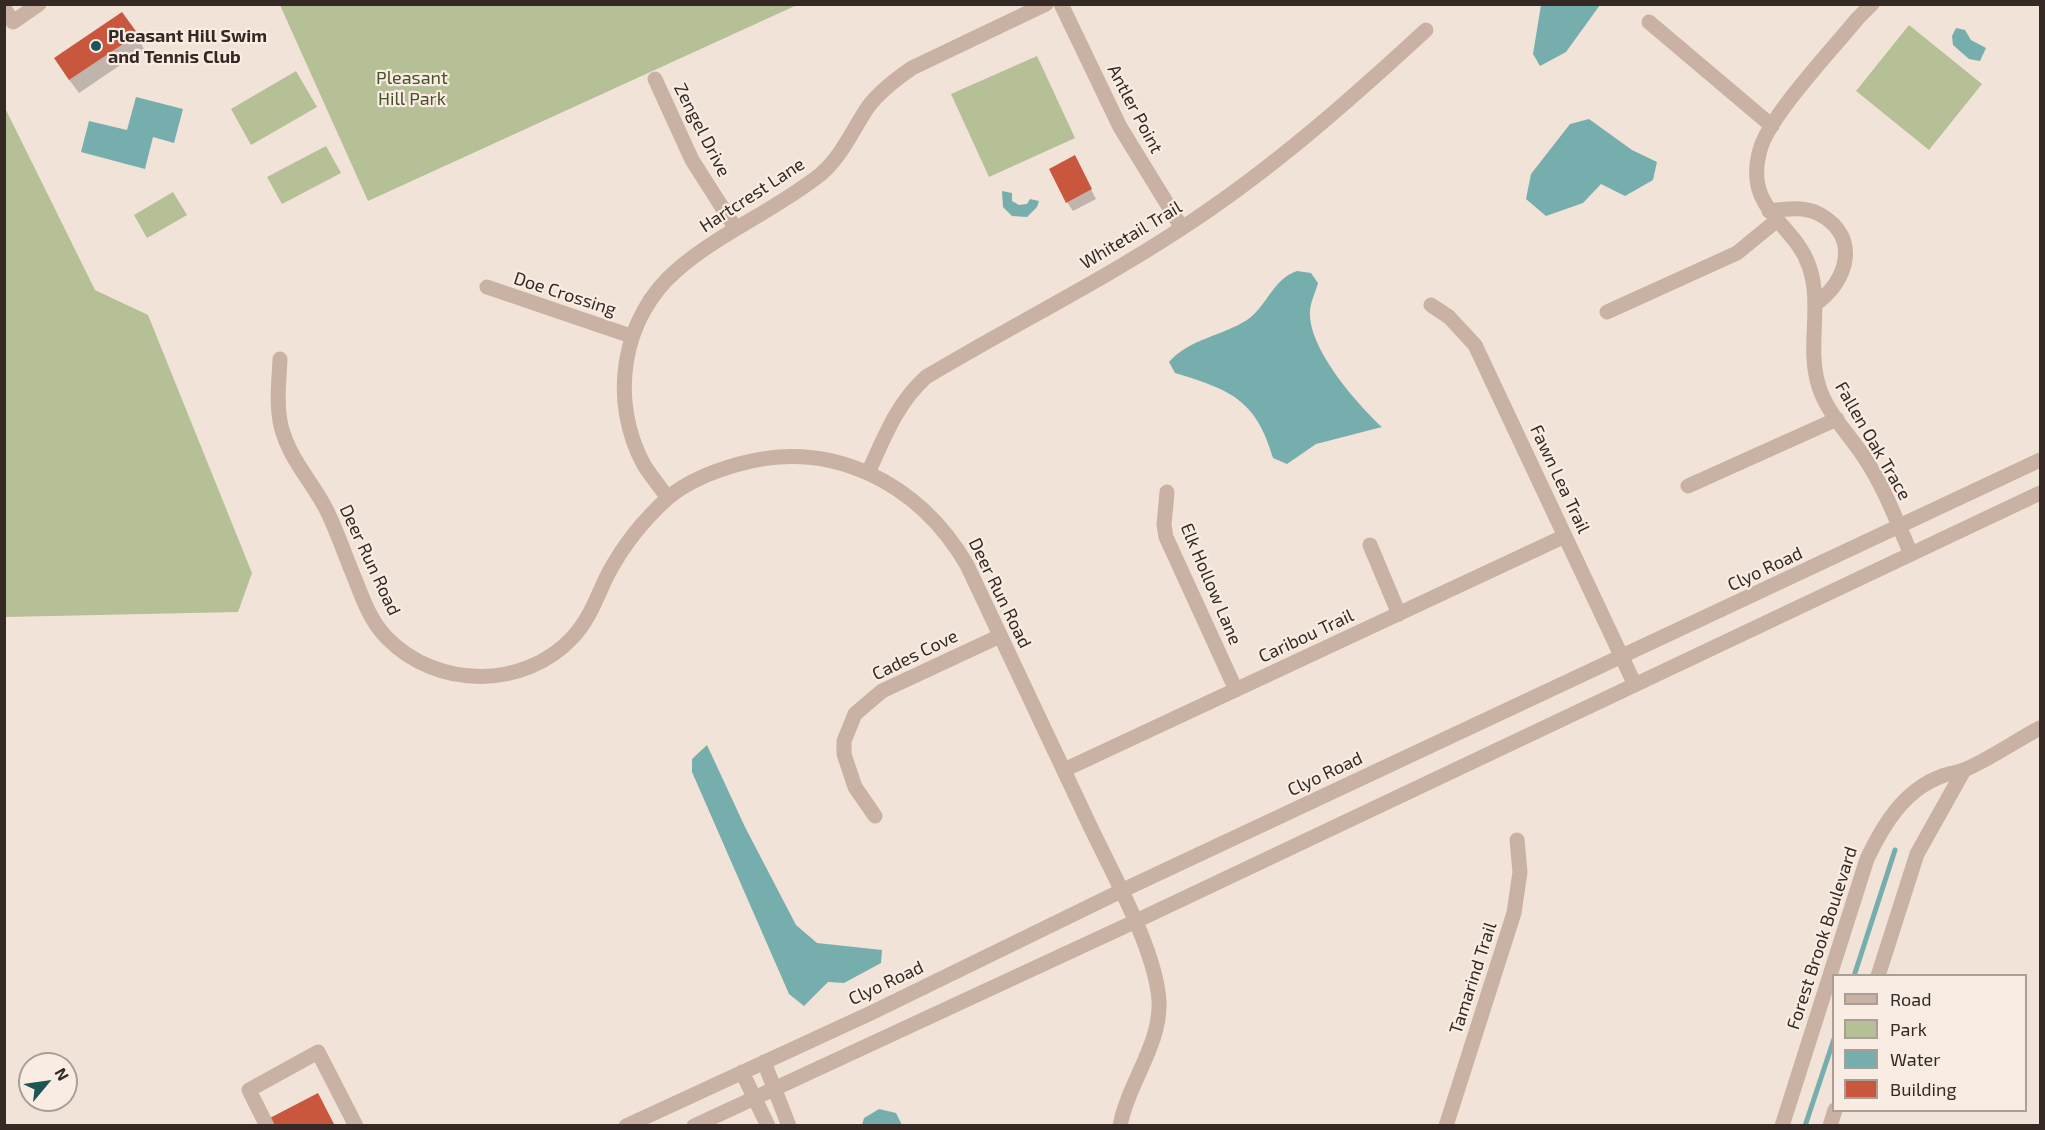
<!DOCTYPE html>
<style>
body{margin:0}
#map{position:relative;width:2045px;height:1130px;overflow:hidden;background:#f1e3d7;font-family:"Exo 2",sans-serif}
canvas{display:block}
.frame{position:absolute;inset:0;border:6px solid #342925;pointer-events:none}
.legend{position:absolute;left:1832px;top:974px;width:195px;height:138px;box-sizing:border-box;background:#f9ede3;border:2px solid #aa9f97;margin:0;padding:8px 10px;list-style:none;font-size:18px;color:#342925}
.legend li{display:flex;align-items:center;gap:12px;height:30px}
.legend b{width:30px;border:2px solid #aa9f97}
.north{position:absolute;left:18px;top:1052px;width:60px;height:60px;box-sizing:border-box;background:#f9ede3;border:2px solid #aa9f97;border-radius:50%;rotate:61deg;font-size:16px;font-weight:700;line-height:24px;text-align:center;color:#342925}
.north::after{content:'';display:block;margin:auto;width:21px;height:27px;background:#1b5555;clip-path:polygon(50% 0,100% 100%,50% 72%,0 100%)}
</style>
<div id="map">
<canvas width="2045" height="1130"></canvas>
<div class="frame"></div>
<ul class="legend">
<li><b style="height:8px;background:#c9b2a3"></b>Road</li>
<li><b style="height:16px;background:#b5c097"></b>Park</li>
<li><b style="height:16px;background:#76aead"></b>Water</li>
<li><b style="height:16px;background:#c8573e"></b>Building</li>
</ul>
<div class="north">N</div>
</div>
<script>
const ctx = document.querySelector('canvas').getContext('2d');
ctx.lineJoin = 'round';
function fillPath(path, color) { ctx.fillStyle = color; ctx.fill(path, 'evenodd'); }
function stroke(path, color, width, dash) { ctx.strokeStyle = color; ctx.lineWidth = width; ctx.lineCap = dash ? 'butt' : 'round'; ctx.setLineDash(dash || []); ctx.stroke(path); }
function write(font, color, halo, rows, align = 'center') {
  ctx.font = font + ' "Exo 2",sans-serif'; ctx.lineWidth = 4.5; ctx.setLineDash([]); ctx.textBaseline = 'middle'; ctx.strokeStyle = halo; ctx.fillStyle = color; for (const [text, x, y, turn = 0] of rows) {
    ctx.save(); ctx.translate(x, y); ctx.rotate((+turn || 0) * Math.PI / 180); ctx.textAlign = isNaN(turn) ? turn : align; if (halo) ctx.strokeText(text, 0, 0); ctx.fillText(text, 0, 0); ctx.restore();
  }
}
const green = new Path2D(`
 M280 5H797L368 201Z
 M1909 25 1982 84 1929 150 1856 91Z
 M1037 56 1075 138 989 177 951 94Z
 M296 71 317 107 251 145 231 109Z
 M5 108 95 290 148 315 252 573 238 612 5 617Z
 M326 146 341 173 282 204 267 177Z
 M173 192 187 215 147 238 134 215Z`);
const water = new Path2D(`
 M1541 5H1600L1566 52 1540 66 1533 54Z
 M1956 28 1965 30 1971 40 1986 48 1980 61 1969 59 1953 45 1952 36Z
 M136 97 183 109 174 143 153 137 145 169 81 152 89 121 127 130Z
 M1589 119 1632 150 1657 162 1653 180 1625 196 1601 184 1583 203 1546 216 1526 199 1531 174 1570 124Z
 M1002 191 1012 193V201L1019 205 1027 204 1030 199 1039 201 1037 207 1027 217 1012 216 1003 207Z
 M1297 271 1311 273 1318 283C1316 291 1311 301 1310 310 1307 347 1356 403 1382 427L1316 444 1287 464 1273 458C1256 399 1230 390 1175 373L1169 362C1189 339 1222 336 1247 320 1267 306 1273 279 1297 271Z
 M707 745 745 827 796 925 817 943 882 950 881 963 844 983 828 982 804 1006 789 994 692 772V759Z
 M879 1109 896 1113 902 1125H862L864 1118Z`);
const shadow = new Path2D(`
 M136 34 144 49 79 93 64 73Z
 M1079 166 1096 199 1073 211 1067 202Z`);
const stream = new Path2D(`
 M1854 976 1895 850
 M1805 1126 1834 1039`);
const building = new Path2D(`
 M122 12 138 34 69 80 54 58Z
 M1075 155 1092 189 1066 203 1049 169Z
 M318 1093 335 1126H271L268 1119Z`);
const minor = new Path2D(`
 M1061 4 1120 127 1182 228
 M1872 4 1857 19C1833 49 1769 116 1760 150 1743 210 1794 222 1809 266 1823 305 1806 347 1819 387 1828 415 1851 436 1866 460 1885 489 1897 522 1911 554
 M4 8 13 22 39 4
 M1649 22 1772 126
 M655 79 692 160 736 229
 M1769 211C1786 209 1804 206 1819 214 1861 236 1848 282 1815 304
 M487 287 631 336
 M1431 305 1449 317 1475 345 1635 685
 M1607 312 1737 253 1776 221
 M280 359C279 381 276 404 281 426 289 458 310 479 325 507 337 530 345 556 355 579 363 600 371 622 387 638 437 689 524 690 573 637 590 619 597 596 608 574 624 544 643 520 669 497 688 481 714 471 739 464 832 438 919 483 967 565 1008 652 1049 740 1091 828 1113 874 1156 951 1159 1001 1161 1045 1128 1083 1120 1126
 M868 473C884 438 897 403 926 377 1011 326 1100 282 1182 228 1271 170 1349 101 1426 30
 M1688 486 1837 419
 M1167 492 1164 525 1166 537 1236 690
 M668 498C660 487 651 476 644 465 609 401 621 318 677 270 721 232 776 210 821 174 842 156 853 129 868 107 879 92 896 79 912 68L1046 4
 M1370 545 1399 614
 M1064 770 1565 536
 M875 816 855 787 844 754V741L855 714 882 691 1000 636
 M1878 976 1917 854 1964 770
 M764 1062 789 1126
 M742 1072 768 1126
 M267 1126 249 1090 318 1052 356 1126
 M626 1126 871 1013 1121 891 2040 460
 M694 1126 1134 922 2040 493
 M1446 1126 1514 913 1520 872 1517 840
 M1782 1126 1867 859C1883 825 1904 790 1942 776 1949 773 1957 773 1964 770 1990 759 2015 741 2040 728
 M1830 1126 1835 1110`);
const markers = [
 [96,46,6,"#1b5555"]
];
const poiNames = [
 ["Pleasant Hill Swim",108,36],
 ["and Tennis Club",108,57]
];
const parkNames = [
 ["Pleasant",412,78],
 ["Hill Park",412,99]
];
const streetNames = [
 ["Antler Point",1135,109,62],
 ["Zengel Drive",702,130,63],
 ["Hartcrest Lane",752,195,-33],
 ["Whitetail Trail",1131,235,-31],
 ["Doe Crossing",565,294,18],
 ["Fallen Oak Trace",1873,441,60],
 ["Fawn Lea Trail",1560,479,65],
 ["Deer Run Road",370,560,65],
 ["Clyo Road",1765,569,-25],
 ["Elk Hollow Lane",1211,584,67],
 ["Deer Run Road",1000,593,64],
 ["Caribou Trail",1306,636,-25],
 ["Cades Cove",915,655,-26],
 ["Clyo Road",1325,774,-25],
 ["Forest Brook Boulevard",1822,938,-72],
 ["Tamarind Trail",1473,978,-72],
 ["Clyo Road",886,983,-25]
];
fillPath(green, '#b5c097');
fillPath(water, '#76aead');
fillPath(shadow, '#0003');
stroke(stream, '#76aead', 5);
fillPath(building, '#c8573e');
stroke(minor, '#c9b2a3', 15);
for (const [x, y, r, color] of markers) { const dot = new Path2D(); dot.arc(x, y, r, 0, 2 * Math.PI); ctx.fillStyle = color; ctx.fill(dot); stroke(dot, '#f9ede3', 2); }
write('bold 18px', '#342925', '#f9ede3', poiNames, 'left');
write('18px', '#465229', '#f9ede3', parkNames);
write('18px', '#342925', '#f9ede3', streetNames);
</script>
